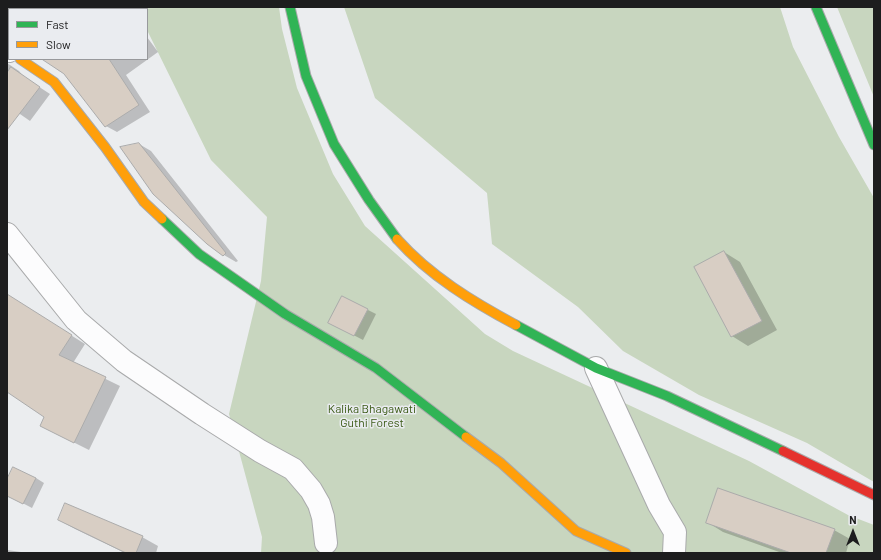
<!DOCTYPE html>
<html>
<head>
<meta charset="utf-8">
<style>
  body { margin:0 }
  #map { position:relative; width:881px; height:560px; overflow:hidden; background:#ebedef; font-family:Barlow,sans-serif }
  canvas { display:block }
  .frame { position:absolute; inset:0; border:8px solid #1d1d1e; pointer-events:none }
  .legend { position:absolute; left:8px; top:8px; width:140px; height:52px; box-sizing:border-box; background:#eaecf0; border:1px solid #98999c; margin:0; padding:5px 7px; list-style:none; font-size:12px; color:#1d1d1e }
  .legend li { display:flex; align-items:center; gap:8px; height:20px }
  .legend b { width:20px; border:1px solid #98999c }
  .north { position:absolute; left:833px; top:512px; width:40px; height:40px; -webkit-text-stroke:3px #eaecf0; paint-order:stroke; rotate:0deg; font-size:11px; font-weight:700; line-height:16px; text-align:center; color:#1d1d1e }
  .north::after { content:''; display:block; margin:auto; width:14px; height:18px; background:#1d1d1e; clip-path:polygon(50% 0,100% 100%,50% 72%,0 100%) }
</style>
</head>
<body>
<div id="map">
<canvas width="881" height="560"></canvas>
<div class="frame"></div>
<ul class="legend">
<li><b style="height:5px;background:#30b455"></b>Fast</li>
<li><b style="height:5px;background:#ff9f0a"></b>Slow</li>
</ul>
<div class="north">N</div>
</div>
<script>
const g = document.querySelector('canvas').getContext('2d');
g.lineJoin = 'round';
function fillPath(path, color) {
  g.fillStyle = color;
  g.fill(path, 'evenodd');
}
function trace(path, color, width, dash) {
  g.strokeStyle = color;
  g.lineWidth = width;
  g.lineCap = dash ? 'butt' : 'round';
  g.setLineDash(dash || []);
  g.stroke(path);
}
function write(font, color, halo, rows, align = 'center') {
  g.font = font + ' Barlow,sans-serif';
  g.lineWidth = 3;
  g.setLineDash([]);
  g.textBaseline = 'middle';
  g.strokeStyle = halo;
  g.fillStyle = color;
  for (const [text, x, y, turn = 0] of rows) {
    g.save();
    g.translate(x, y);
    g.rotate((+turn || 0) * Math.PI / 180);
    g.textAlign = isNaN(turn) ? turn : align;
    if (halo) g.strokeText(text, 0, 0);
    g.fillText(text, 0, 0);
    g.restore();
  }
}
const green = new Path2D(`
  M136 7H279L282 29 297 88 333 174 365 226 485 334 513 351 749 461 848 515 874 525V553H261L262 537 229 414 261 281 267 217 211 160 147 30V9H137Z
  M344 7H780L793 47 839 137 874 198V482L807 443 699 395 623 351 578 307 492 244 487 193 375 98Z
  M837 7H874V97Z`);
const shadow = new Path2D(`
  M7 7H55L57 9H9V48L7 50Z
  M147 37 158 52 126 75 150 112 117 132 106 126 62 71 44 59H147Z
  M7 63 19 71 24 77 50 94 30 121 7 105Z
  M139 144 151 151 238 261 236 262 224 255Z
  M724 252 740 262 777 330 748 346 732 336 695 268Z
  M7 305 26 307 85 344 73 363 120 386 89 450 41 426 46 416 7 391Z
  M368 310 376 314 363 340 338 327Z
  M36 478 44 483 32 508 7 495V482Z
  M59 520 142 537 158 546 156 553H125L75 529Z
  M707 522 834 530 850 539 846 553H782L723 532Z
  M7 550 21 552 24 553H7Z`);
const building = new Path2D(`
  M42 59H109L139 105 105 127 64 74Z
  M11 67 40 87 7 130V73Z
  M139 143 226 253 223 256 207 244 153 194 120 147Z
  M724 251 762 321 731 337 694 267Z
  M7 294 72 335 59 355 106 377 74 443 40 426 44 417 7 392Z
  M342 296 368 309 354 336 328 323Z
  M13 467 36 478 23 504 7 496V479Z
  M718 488 835 529 826 553H791L706 523Z
  M65 503 143 536 136 553H126L58 520Z`);
const street = new Path2D(`
  M7 50 9 51
  M7 234 76 320 124 361 202 414 260 451 293 469 311 490 319 504 323 517 326 543
  M596 368 659 505 675 532 674 553`);
const fast = new Path2D(`
  M290 7 306 76 334 144 369 200 397 239
  M816 7 874 145
  M162 219 199 254 285 314 376 368 466 437
  M516 325 596 368 667 396 783 451`);
const slow = new Path2D(`
  M20 59 54 82 105 147 144 202 162 219
  M397 239C430 276 473 302 516 325
  M466 437 501 463 576 531 626 553`);
const jam = new Path2D(`
  M783 451 874 495`);
const parkNames = [
  ["Kalika Bhagawati",372,409],
  ["Guthi Forest",372,423]
];
fillPath(green, '#c8d6bf');
fillPath(shadow, '#0003');
fillPath(building, '#d8cec4');
trace(building, '#ababab', 1);
trace(street, '#a9aaab', 24);
trace(fast, '#a9aaab', 11);
trace(slow, '#a9aaab', 11);
trace(jam, '#a9aaab', 11);
trace(street, '#fcfcfd', 22);
trace(fast, '#30b455', 9);
trace(slow, '#ff9f0a', 9);
trace(jam, '#e5322d', 9);
write('12px', '#3a5a15', '#eaecf0', parkNames);
</script>
</body>
</html>
